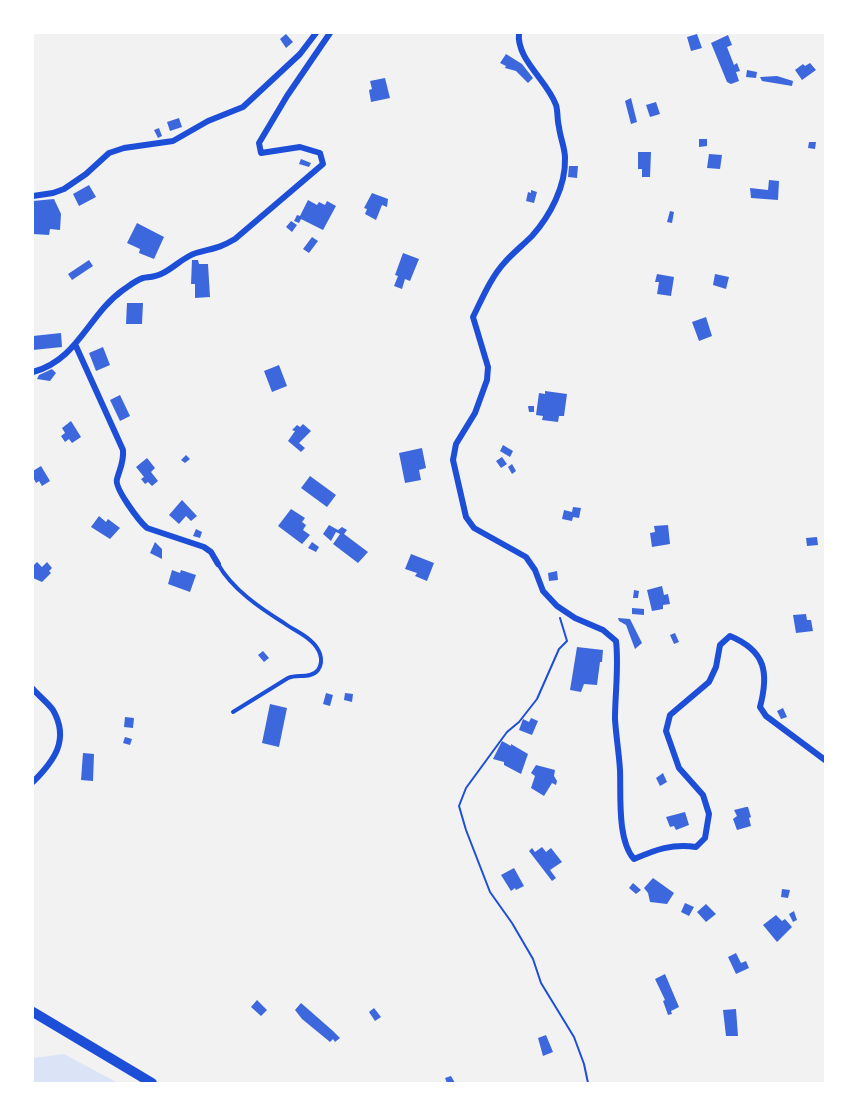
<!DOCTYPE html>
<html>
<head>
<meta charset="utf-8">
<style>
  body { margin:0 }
  #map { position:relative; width:858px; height:1116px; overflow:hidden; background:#f2f2f2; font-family:Georgia,serif }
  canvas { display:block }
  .frame { position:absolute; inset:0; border:34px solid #fff; pointer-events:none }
</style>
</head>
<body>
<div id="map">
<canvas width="858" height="1116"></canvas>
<div class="frame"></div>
</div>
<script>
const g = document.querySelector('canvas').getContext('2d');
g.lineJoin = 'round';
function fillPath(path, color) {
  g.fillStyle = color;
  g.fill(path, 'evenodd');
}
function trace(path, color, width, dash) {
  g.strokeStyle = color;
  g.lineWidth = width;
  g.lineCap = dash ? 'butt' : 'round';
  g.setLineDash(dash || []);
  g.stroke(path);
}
const green = new Path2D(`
  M64 1054 118 1083H33V1058Z`);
const building = new Path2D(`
  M286 34 293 42 286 48 280 39Z
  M697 34 702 48 691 51 687 37Z
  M728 35 732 45 727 47 734 65 737 63 740 71 736 72 739 81 731 84 727 82 711 43Z
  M506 54 522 64 533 78 528 83 516 71 505 68 506 66 500 63Z
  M810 63 816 70 802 80 795 70 803 64 805 66Z
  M747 70 757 72 756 78 746 77Z
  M777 76 793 81 792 86 762 81 760 77Z
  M385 78 390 98 371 102 369 90 372 89 370 81Z
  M631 98 637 122 631 124 625 101Z
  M656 102 660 114 650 117 646 105Z
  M179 118 182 127 170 131 167 122Z
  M159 128 162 136 158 138 154 130Z
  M699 139H707V146L699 147Z
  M809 142H816L815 149 808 148Z
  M638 152H651L650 177H642V169H638Z
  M709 154 722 155 720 169 707 168Z
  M301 159 311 163 309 167 299 164Z
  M569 166H578L577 178 568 177Z
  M769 180 779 181 778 200 751 198 750 188 768 190Z
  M89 185 96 197 79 206 73 194Z
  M531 190 537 192 534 203 526 201 528 192 531 193Z
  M372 193 388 199 387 207 382 205 376 220 365 214 367 209 364 208Z
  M54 199 61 214 60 230 50 229 49 235 33 234V201Z
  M308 200 317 205 319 202 325 205 327 201 336 206 323 230 301 219 299 223 294 221 297 215 300 216Z
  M670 211 674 212 672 223 667 222Z
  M291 221 297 225 292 232 286 227Z
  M137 223 164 237 154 259 139 253 140 249 127 243Z
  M312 237 318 241 309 253 303 249Z
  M403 253 419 259 410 281 405 279 402 289 394 286 398 276 395 275Z
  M89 260 93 266 72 280 68 274Z
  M192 260H198L199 264H208L210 297 195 298V284H191Z
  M657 274 674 277 671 296 657 294 659 282H655Z
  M715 274 729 277 726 289 713 285Z
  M127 303H143L142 324H126Z
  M706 317 712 336 699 341 692 322Z
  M61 333 62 347 33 350V336Z
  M103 347 110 365 96 371 89 353Z
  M279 365 287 386 272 392 264 371Z
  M52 369 56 373 50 381 37 379 39 375Z
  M545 391 567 394 564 416H559L558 422 542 420 543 416 536 415 539 393 545 394Z
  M120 395 130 416 120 421 110 400Z
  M528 406H534V412H529Z
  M71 421 81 437 72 443 69 439 65 442 61 436 65 433 62 428Z
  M303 424 311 431 299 443 305 448 301 452 288 441 295 431 292 430 297 425 300 427Z
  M503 445 513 451 510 457 500 451Z
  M422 448 426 468 419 470 421 480 405 483 399 453Z
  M186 455 190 459 185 463 181 460Z
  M502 457 507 464 501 468 496 461Z
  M147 458 155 468 151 472 158 481 152 486 148 482 145 484 141 479 144 477 136 467Z
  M512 464 516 471 512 474 508 467Z
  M41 466 50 481 42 486 39 481 36 483 33 477V471Z
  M310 476 336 495 327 507 301 488Z
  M182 500 197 516 191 521 186 516 179 524 169 515Z
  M573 507 581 508 579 518 573 517 572 521 562 519 564 510 572 512Z
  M291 509 305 518 302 522 306 525 303 530 310 535 302 544 278 526Z
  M99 516 106 522 108 519 120 528 110 539 91 527Z
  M329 525 338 530 342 527 347 530 344 534 368 552 358 563 333 544 340 534 336 532 331 541 323 534Z
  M668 525 670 544 652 547 650 533 655 532 654 526Z
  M196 529 202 532 200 538 193 536Z
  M817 537 818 545 807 546 806 538Z
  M155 542 162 549V559L150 553Z
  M312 542 319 547 316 552 308 548Z
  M411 554 434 563 427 581 415 576 417 573 405 569Z
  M37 562 42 567 47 562 52 568 49 571 51 573 42 582 33 578V566Z
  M172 570 180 573 181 570 196 575 190 592 168 584Z
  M557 571 558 580 549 581 548 573Z
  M662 586 664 595 668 594 670 604 663 605V609L652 611 647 590Z
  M634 590 639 591 638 598H633Z
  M632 608 644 609V615L632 614Z
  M806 614 807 620H811L813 631 796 633 793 615Z
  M618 618 630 619 642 643 635 649 626 625 619 621Z
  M675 633 679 642 674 644 670 635Z
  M577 647 603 650 602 662H600L597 685 584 684 581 692 570 690Z
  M263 651 269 658 264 662 258 655Z
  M326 693 333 695 330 706 323 704Z
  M345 693 353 694 352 702 344 700Z
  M270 704 287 708 279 747 262 743Z
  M783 708 787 717 781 719 777 711Z
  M125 717 134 718 133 728 124 727Z
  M531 718 538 721 532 735 519 730 523 719 529 722Z
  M125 737 132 739 130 745 123 743Z
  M502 741 511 746V744L528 754 521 774 504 765V762L493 759Z
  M83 753 94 754 93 781 81 780Z
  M536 765 555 770 554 776 557 781 556 785 552 783 544 796 531 788 535 776 531 773Z
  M663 773 667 782 660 786 656 778Z
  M746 807H748L751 817 749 818 751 826 737 830 733 819 737 816 734 810Z
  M685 812 689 825 676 830 674 826 670 827 666 817Z
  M542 847 546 852 551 848 562 862 550 870 556 878 552 881 529 851 532 848 535 852Z
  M514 868 524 886 516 890 515 888 511 891 501 875Z
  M653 878 674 893 667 904 650 902 648 893 644 888Z
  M633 883 641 890 636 894 629 888Z
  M782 889 790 890 788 898 781 897Z
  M685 903 694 907 689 916 681 912Z
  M706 904 716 914 706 922 697 912Z
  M794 911 797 920 793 922 789 914Z
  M776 915 782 921 785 919 792 927 777 942 763 925Z
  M736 953 741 963 746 961 749 968 736 974 728 957Z
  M665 974 679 1007 671 1011 672 1014 668 1015 663 1001 665 1000 655 979Z
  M257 1000 267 1010 261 1016 251 1007Z
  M301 1003 333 1031 340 1038 335 1042 333 1039 330 1042 302 1019 295 1010Z
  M374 1008 381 1017 375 1021 369 1012Z
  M736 1009 738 1036H726L723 1010Z
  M546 1035 553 1052 543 1056 538 1038Z
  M451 1076 455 1083H447L445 1078Z`);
const path = new Path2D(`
  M560 618 567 641 559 649 537 699 519 722 507 732 466 788 459 806 466 830 490 892 512 923 533 959 541 983 574 1037 584 1064 588 1083`);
const service = new Path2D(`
  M218 564C232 589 260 608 284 623 292 629 304 634 311 641 319 648 325 660 318 670 311 679 297 674 288 678L233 712`);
const minor = new Path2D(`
  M519 33C516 59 547 80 556 105 558 111 557 120 559 127 560 137 565 148 565 158 566 186 550 216 532 236 523 245 513 253 505 262 491 277 482 299 473 317L488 367 487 380 475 413 456 444 453 460 466 517 474 528 526 557 535 570 543 591 557 606 575 618 603 630 616 641C619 667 615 693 615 719 616 736 619 753 620 770 621 795 617 840 634 859 655 850 673 843 696 847L705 838 709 814 703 795 679 768 666 731 670 715 709 682 716 667 720 645 730 636C766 651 769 673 760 707L766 716 825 760
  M33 196 53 193 64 189 86 174 109 153 124 148 173 141 208 121 243 107 300 54 316 33
  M75 344 123 450C124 462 120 468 117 479 114 488 139 521 147 528L204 547 211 552 218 564
  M33 372C78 360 88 315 123 290 129 286 136 280 143 278 148 277 155 277 161 274 173 269 183 257 196 253 213 248 218 249 235 239L323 164 320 153 300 147 261 153 259 143 287 96 330 33
  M33 689C39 696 48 703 53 710 70 740 54 761 33 782`);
const secondary = new Path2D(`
  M33 1012 152 1083`);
fillPath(green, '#dbe4f7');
fillPath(building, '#3d67dc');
trace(path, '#1d4ed8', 2);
trace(service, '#1d4ed8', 4);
trace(minor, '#1d4ed8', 6);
trace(secondary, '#1d4ed8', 10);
</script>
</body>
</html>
